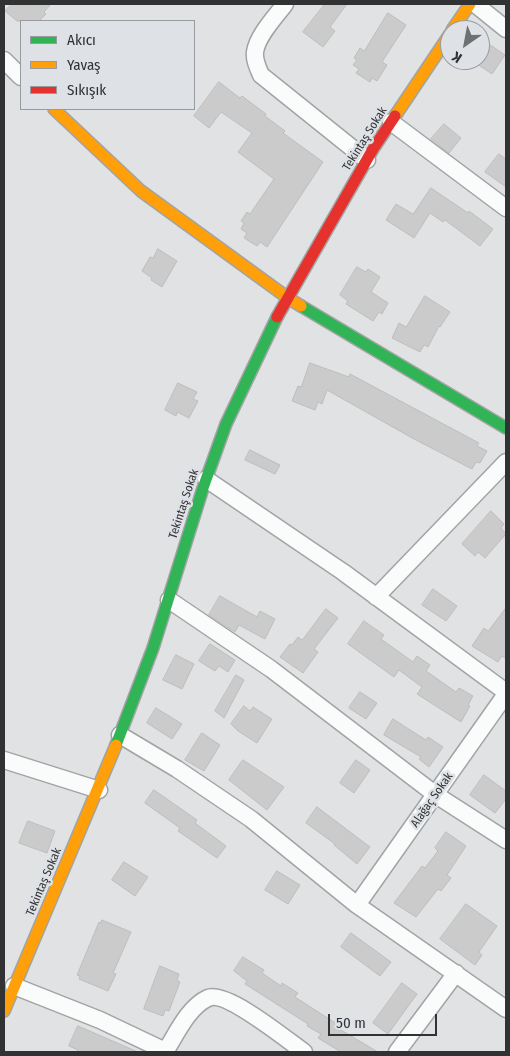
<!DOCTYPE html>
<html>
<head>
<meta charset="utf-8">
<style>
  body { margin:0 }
  #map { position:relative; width:510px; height:1056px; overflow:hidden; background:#e0e2e4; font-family:"Fira Sans Condensed",sans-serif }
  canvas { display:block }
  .frame { position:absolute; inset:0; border:5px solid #303233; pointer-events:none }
  .legend { position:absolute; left:20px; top:20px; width:175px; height:90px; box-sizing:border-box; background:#dee1e6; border:1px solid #989b9e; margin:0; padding:6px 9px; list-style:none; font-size:15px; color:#303233 }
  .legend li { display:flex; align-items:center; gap:10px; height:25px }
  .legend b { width:25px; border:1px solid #989b9e }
  .north { position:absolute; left:440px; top:20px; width:50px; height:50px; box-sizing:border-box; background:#dee1e6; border:1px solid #989b9e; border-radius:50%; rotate:213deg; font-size:14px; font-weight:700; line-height:20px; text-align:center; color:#303233 }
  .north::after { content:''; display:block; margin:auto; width:18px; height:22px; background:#6e7071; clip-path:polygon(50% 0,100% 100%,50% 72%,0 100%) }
  .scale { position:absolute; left:328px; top:1014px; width:109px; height:22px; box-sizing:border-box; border:2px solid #303233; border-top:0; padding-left:6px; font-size:15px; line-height:18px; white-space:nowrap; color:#303233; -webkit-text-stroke:4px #dee1e6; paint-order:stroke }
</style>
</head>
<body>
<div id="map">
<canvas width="510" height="1056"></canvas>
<div class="frame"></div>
<ul class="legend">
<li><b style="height:6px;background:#30b455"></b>Akıcı</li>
<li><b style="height:6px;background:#ff9f0a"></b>Yavaş</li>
<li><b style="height:6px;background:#e5322d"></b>Sıkışık</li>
</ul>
<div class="north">K</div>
<div class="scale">50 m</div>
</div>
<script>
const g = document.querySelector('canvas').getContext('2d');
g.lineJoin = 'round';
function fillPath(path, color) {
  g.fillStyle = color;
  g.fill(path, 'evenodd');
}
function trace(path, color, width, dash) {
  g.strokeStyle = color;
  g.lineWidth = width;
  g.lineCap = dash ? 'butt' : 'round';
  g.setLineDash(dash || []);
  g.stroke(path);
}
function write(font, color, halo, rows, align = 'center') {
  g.font = font + ' "Fira Sans Condensed",sans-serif';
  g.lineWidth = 5;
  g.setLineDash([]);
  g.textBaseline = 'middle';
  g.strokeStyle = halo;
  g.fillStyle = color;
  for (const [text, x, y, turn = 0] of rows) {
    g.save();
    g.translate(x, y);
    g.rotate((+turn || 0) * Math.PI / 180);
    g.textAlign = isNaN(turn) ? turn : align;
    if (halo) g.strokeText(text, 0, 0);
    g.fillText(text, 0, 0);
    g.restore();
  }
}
const building = new Path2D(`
  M12 4H51L44 12 46 14 39 21H17L5 11Z
  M325 4H347L330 27 335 31 323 47 303 32Z
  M388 13 406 25 382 62 387 65 377 81 372 78 370 82 356 73 359 69 353 65 357 60 354 58 360 48 364 51Z
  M480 38 505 55 492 74 480 66Z
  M219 82 240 98 242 96 266 114 265 116 285 131 283 133 323 162 267 247 260 242 257 246 244 238 247 233 241 229 244 223 241 221 247 212 250 214 274 179 238 152 252 133 221 112 209 128 194 116Z
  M444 124 461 138 449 153 431 139Z
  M499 154 506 159V187L485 172Z
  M431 188 468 213 469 211 493 229 480 246 445 220 443 222 430 213 414 238 386 220 396 204 413 214Z
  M158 249 177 261 162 287 151 280 152 278 142 271 150 257 153 258Z
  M357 267 366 272 368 269 380 277 371 292 388 303 382 314 379 312 373 321 346 304 348 301 340 295Z
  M425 296 450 312 440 327 439 326 428 347 424 345 420 352 392 338 399 323 406 327Z
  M310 363 349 377 350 374 479 443 477 446 487 451 480 463 476 462 472 469 414 439 327 390 322 404 318 402 315 410 292 401 298 386 301 387Z
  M178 383 197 392 193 399 198 401 189 418 177 412 176 416 165 410Z
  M250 450 280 465 275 474 245 460Z
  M491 511 504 524 501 528 506 534 485 558 478 552 475 556 462 544Z
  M433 589 457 606 446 621 422 605Z
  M220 596 257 617 260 611 275 619 265 639 239 625 235 632 209 615Z
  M506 608V659L502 656 498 662 472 646 484 628 488 631Z
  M326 609 338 618 314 649 318 652 303 673 280 657 290 644 292 645 298 637 302 640Z
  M364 621 384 635 381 639 413 662 417 656 430 665 426 671 456 692 459 688 473 696 468 705 470 706 461 722 417 694 422 687 399 670 394 677 348 644Z
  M210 644 235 660 228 672 219 666 215 671 199 661Z
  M176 655 194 664 182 689 163 680Z
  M236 675 244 680 224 718 215 711Z
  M360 692 377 703 366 719 349 708Z
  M244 706 250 711 253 707 272 719 257 743 238 731 231 724Z
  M156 708 182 724 172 739 147 723Z
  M393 719 426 740 428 737 443 747 429 767 419 759 421 757 384 735Z
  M202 733 220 745 204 771 185 760Z
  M243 760 284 787 267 810 229 780Z
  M356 760 370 770 354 793 340 783Z
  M484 775 506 791V799L495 813 470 795Z
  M154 790 197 820 195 823 226 846 217 858 178 831 180 828 145 803Z
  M317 807 370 847 357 864 334 845 335 844 306 823Z
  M28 821 55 831 47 853 19 843Z
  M446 832 466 846 447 875 451 878 441 891 438 889 416 917 394 903 422 866 425 868 438 851 435 848Z
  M124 862 148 877 135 896 112 880Z
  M277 871 300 885 288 904 265 890Z
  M466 904 497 926 479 952 482 955 475 965 440 939Z
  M102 920 131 932 113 973 116 974 108 991 79 979 80 976 77 975 99 922 101 923Z
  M351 933 391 962 380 976 341 947Z
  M243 957 264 970 262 973 281 986 282 983 298 993 295 997 337 1024 336 1027 378 1052H341L318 1038 321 1034 307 1026 308 1024 245 984 247 981 234 971Z
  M160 966 179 974 177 980 180 982 169 1011 165 1010 163 1016 144 1009Z
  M402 983 417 994 388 1034 373 1023Z
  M78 1026 138 1052H77L78 1050 69 1046Z`);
const street = new Path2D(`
  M285 4C276 16 257 36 255 52 254 60 258 68 261 75L367 160
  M475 4 506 29
  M4 60 21 77
  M391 122 506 208
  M206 479 343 572 506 692
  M376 597 506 462
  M169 600 271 669 436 795 506 840
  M120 735 177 769 251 819 357 905 506 1009
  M4 760 99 790
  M357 905 506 694
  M14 986 100 1020 159 1048 163 1052
  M165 1052C176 1035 188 1007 208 998 226 990 287 1040 304 1052
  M397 1052 456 973`);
const fast = new Path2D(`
  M301 306 506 428
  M116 745 153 648 203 488 226 424 277 317`);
const slow = new Path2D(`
  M452 30 470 4
  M54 109 141 191 288 298 301 306
  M395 116 450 34
  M4 1011 116 745`);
const jam = new Path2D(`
  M277 317 373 149 395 116`);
const streetNames = [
  ["Tekintaş Sokak",365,139,-58],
  ["Tekintaş Sokak",184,504,-72],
  ["Alağaç Sokak",432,800,-55],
  ["Tekintaş Sokak",44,882,-67]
];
fillPath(building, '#cbcbcc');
trace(building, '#bcbdbd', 1);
trace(street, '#a1a3a5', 19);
trace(fast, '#a1a3a5', 14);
trace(slow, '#a1a3a5', 14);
trace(jam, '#a1a3a5', 14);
trace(street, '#fafbfb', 16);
trace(fast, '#30b455', 11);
trace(slow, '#ff9f0a', 11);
trace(jam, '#e5322d', 11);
write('12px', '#303233', '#dee1e6', streetNames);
</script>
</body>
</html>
